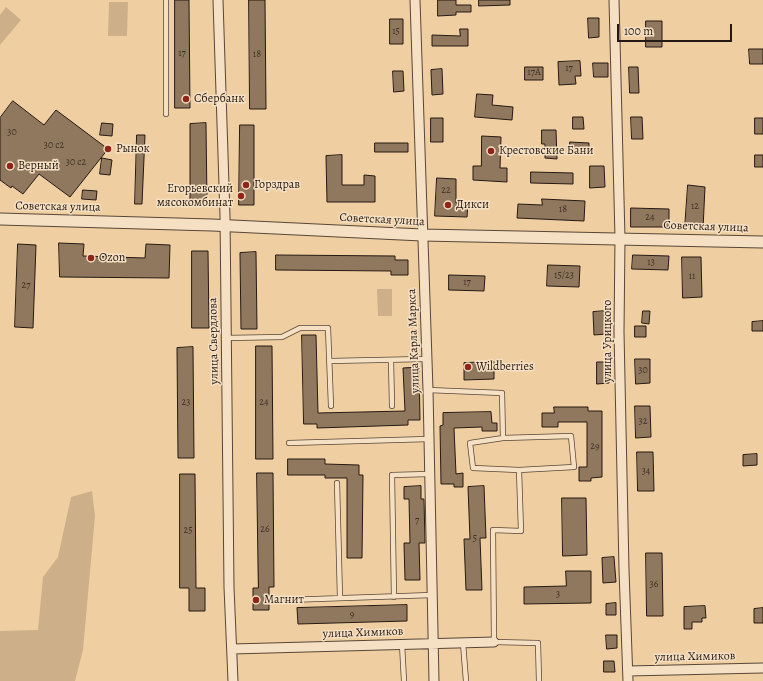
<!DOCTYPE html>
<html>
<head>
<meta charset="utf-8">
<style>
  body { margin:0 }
  #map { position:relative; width:763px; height:681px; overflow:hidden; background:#efcfa2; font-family:Alegreya,serif }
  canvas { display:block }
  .scale { position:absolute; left:617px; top:24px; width:115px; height:18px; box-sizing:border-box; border:2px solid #261913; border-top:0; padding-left:5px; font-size:12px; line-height:14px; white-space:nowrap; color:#261913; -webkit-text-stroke:3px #f5e0c3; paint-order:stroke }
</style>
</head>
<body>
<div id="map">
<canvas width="763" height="681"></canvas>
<div class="scale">100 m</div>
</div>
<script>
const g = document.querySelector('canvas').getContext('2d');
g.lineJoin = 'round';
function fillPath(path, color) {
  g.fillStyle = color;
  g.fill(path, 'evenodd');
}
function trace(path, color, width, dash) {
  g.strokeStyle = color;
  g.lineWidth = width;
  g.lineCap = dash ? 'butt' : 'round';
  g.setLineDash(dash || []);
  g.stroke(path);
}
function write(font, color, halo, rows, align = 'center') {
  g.font = font + ' Alegreya,serif';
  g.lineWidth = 3;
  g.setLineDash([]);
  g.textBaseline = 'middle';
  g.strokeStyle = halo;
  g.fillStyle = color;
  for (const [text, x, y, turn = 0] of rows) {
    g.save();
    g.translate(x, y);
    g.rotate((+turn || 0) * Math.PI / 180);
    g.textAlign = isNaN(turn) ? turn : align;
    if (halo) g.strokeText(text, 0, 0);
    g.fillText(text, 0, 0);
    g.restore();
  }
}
const green = new Path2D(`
  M109 2H128L127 36H108Z
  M6 7 21 20 0 45V15Z
  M377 289H392V316H378Z
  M92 491 95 516 83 650 75 681H0V631L38 630 43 577 58 557 71 497Z`);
const building = new Path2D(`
  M175 0H189L190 108H175Z
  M249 0H265L266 109H250Z
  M438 0H456V5H471V12H456V15L438 16Z
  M479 0H510V5L479 6Z
  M588 18H599V37L589 38Z
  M390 19H403V44H390Z
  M646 21H662V47H646Z
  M460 29H468V46H432V35L460 36Z
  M749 49H763V64H750Z
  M580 61 581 76H575L576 84 559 85 558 62Z
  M593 63H608V77H594Z
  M525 67H543V80H525Z
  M629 67H638L639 93H630Z
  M442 69 443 94 432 95 431 70Z
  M393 71H403L404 91 394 92Z
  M477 94 493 95 492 105 513 107 512 120 475 117Z
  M13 101 44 125 56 110 108 149 70 197 39 174 23 194 12 186 11 188 0 180V118Z
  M573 117H583L584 129H573Z
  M631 117H642L643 139H632Z
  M431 118H443V142H431Z
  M755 118H763V134H755Z
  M102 123 113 124 112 136 100 135Z
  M206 123 207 203H190V124Z
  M240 125H254V205H239Z
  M542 130H556L557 159 545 158V144H542Z
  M137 135H145L142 204H135Z
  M482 136 501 137 500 168H507V182L473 180V166H481Z
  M570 142 589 143V150L570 152Z
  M375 143H408V152H375Z
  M342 155V185H364V175L375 176V202H327L326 156Z
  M755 155H763V167H755Z
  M102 158 112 160 110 175 100 174Z
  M590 166H604L605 187 590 188Z
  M531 172 573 173V184L531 183Z
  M437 178 456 179V203H468L467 217 435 216Z
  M688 185 705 187 703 229 685 228Z
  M83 190 97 191 96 200 82 199Z
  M542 199 585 201 584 221 517 218 518 204 542 205Z
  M631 208 669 209V227H631Z
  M59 243 84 244 83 256 145 258 146 244 170 245 169 278 60 277Z
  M18 244 36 245 33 328 15 327Z
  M192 251H208L209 328H192Z
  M256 252 257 329H241L240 253Z
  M276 255 395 256V260H408V275H391V271L276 270Z
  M633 255 669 256 668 270 632 269Z
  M682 257H701L702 297 683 298Z
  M548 265 580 266 579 287 547 286Z
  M449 275 485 276 484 291 449 290Z
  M606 311 607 334 594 335 593 312Z
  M643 311H650L649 324 642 323Z
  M763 321V331H752V322Z
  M635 326H646V337H635Z
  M302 335H316L318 413 405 411 403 368 419 367 420 420H408V425L317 428V424H304Z
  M256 346H272L273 459H256Z
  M193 347 194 458H178L177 348Z
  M635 359H650V383L636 384Z
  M494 362V379L464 380V363Z
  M597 362H608L609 383 597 384Z
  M635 406H650L651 437 636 438Z
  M554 407H588V411H602V477L591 478V481H579V467H587V422H558V427H542V413H554Z
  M491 412 492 423H497V431H482V427L454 428 456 474 463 473V487H454V484H441L440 426 443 425V413Z
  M637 452H653L654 491H638Z
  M757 454V465L743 466V455Z
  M288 459H325V464L359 465V475H363L362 558H347V478H325V475H288Z
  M257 473H273L274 587H269V610H253V588H258Z
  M180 474H195L196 588H205V611H189V588H180Z
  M421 486V499H424L425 543H419L420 580H405L404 543H410L409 499H404V487Z
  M484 486 486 538H480L482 590H466L464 539H470L468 487Z
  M562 498H586L587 555 563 556Z
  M646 553H662L663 616H647Z
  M614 557 616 582 603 583 602 558Z
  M566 571H591V603L524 604V587L566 586Z
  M616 603V615H606V604Z
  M407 605V621L298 624 297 608Z
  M705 606 706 618H702V622H692V629H684V607Z
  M763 608V623H754V609Z
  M606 635H617V648L607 649Z
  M604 661H614L615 672H604Z`);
const service = new Path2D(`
  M166 0V114
  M226 338 282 337 300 328H328L331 406
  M391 360 392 406
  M330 361 426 359
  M428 390 502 393 503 438 571 436 574 467 519 470 473 468 470 443 503 438
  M289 443 429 439
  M519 470 521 531 493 530 494 642 538 643 539 681
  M337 483 340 598
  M394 597 392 475 429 474
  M287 600 432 595
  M463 643 466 681
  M402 644 404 681`);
const minor = new Path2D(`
  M218 0 225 216 229 587 233 681
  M415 0 428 390 434 681
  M614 0 620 238 619 332 624 570 628 681
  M232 649 494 642
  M628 671 763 668`);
const tertiary = new Path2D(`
  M0 219 212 225 422 235 763 242`);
const markers = [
  [186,99,4,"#8f2418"],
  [108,149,4,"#8f2418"],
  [491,151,4,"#8f2418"],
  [10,166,4,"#8f2418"],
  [246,185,4,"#8f2418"],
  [241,196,4,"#8f2418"],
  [448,205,4,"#8f2418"],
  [91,258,4,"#8f2418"],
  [468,367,4,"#8f2418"],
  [256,600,4,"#8f2418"]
];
const numberNames = [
  ["15",396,32],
  ["17",182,54],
  ["18",257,55],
  ["17",569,69],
  ["17А",534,73],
  ["30",12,133],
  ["30 c2",54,146],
  ["30 c2",76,163],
  ["22",446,191],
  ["12",695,207],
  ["18",563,210],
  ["24",650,218],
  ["13",651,263],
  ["15/23",564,276],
  ["11",692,277],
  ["17",467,283],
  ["27",26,286],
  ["30",643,371],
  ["23",186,403],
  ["24",264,403],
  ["32",643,422],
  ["29",595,447],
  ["34",646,472],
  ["7",417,521],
  ["26",265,530],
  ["25",188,531],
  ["5",475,539],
  ["36",654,585],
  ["3",558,595],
  ["9",352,615]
];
const poiNames = [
  ["Сбербанк",194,99],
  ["Рынок",116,149],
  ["Крестовские Бани",499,151],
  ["Верный",18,166],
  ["Горздрав",254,185],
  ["Егорьевский",233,189,"right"],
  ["мясокомбинат",233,203,"right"],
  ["Дикси",456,205],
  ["Ozon",99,258],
  ["Wildberries",476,367],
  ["Магнит",264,600]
];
const streetNames = [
  ["Советская улица",58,207,1],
  ["Советская улица",382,220,3],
  ["Советская улица",706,227,2],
  ["улица Свердлова",214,341,-91],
  ["улица Карла Маркса",414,341,-92],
  ["улица Урицкого",608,341,-90],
  ["улица Химиков",363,633,-2],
  ["улица Химиков",695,657,-1]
];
fillPath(green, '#cdb08a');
fillPath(building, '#8f785d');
trace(building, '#261913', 1);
trace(service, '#584637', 6);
trace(minor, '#584637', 11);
trace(tertiary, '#584637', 13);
trace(service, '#f5e0c3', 4.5);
trace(minor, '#f5e0c3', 9);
trace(tertiary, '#f5e0c3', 11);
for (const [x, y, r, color] of markers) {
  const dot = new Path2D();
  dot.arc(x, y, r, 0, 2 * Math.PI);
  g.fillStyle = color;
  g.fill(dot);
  trace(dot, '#f5e0c3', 1.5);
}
write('10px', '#403126', null, numberNames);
write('12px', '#261913', '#f5e0c3', poiNames, 'left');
write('12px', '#261913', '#f5e0c3', streetNames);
</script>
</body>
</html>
